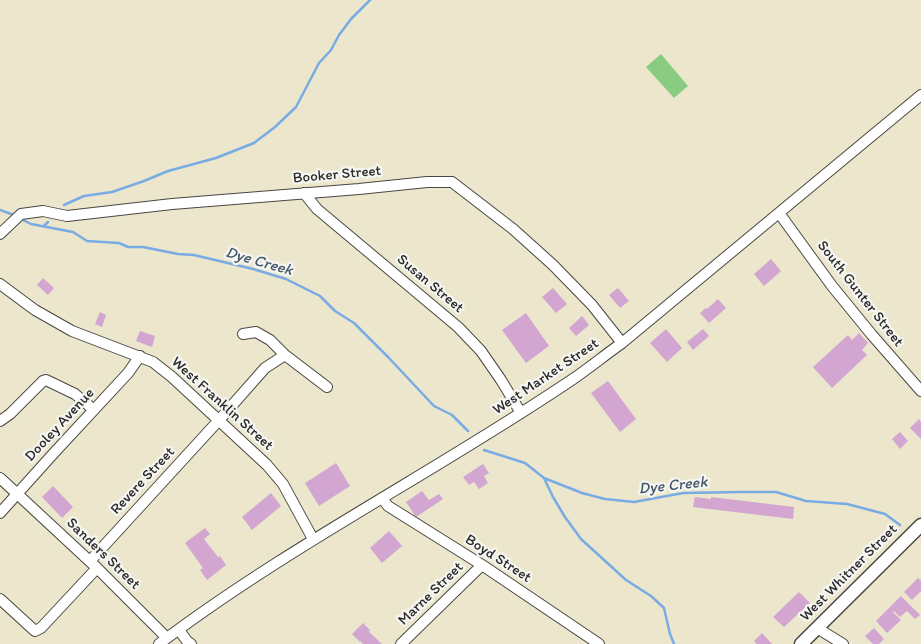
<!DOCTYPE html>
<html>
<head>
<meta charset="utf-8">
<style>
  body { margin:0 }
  canvas { display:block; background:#ebe6cc }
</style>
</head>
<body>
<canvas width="921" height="644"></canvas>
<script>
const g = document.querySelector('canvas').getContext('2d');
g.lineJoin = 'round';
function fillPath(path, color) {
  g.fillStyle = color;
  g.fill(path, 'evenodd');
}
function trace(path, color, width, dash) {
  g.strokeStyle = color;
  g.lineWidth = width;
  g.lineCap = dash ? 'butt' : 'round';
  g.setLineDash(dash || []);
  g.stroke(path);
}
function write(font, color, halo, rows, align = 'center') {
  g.font = font + ' Itim,sans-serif';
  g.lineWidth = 4.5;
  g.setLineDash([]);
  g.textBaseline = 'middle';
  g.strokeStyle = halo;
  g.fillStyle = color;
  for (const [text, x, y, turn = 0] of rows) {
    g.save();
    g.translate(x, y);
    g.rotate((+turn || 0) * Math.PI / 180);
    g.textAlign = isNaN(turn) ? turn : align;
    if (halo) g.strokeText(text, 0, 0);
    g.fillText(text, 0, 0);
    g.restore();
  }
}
const green = new Path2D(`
  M661 54 688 86 674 98 646 67Z`);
const stream = new Path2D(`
  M64 205 84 196 112 192 144 181 168 171 216 158 254 143 275 127 296 107 319 63 331 50 339 35 351 19 370 0
  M0 210 14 215
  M23 220 31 224 73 232 87 241 119 243 128 247H143L178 254 194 255 253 269 286 279 320 296 335 311 354 323 388 357 434 406 452 415 468 431
  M44 226 48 222
  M484 450 525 463 544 478 582 493 605 499 634 502 683 493 741 492H776L806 501 847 504 885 514 900 525
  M544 478 553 497 565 517 581 539 626 580 651 596 664 608 670 634 674 644`);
const building = new Path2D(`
  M771 259 781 271 764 286 754 274Z
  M43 278 54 288 48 295 37 285Z
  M553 288 567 304 556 313 542 297Z
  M618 288 629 301 620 308 609 295Z
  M718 299 726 308 709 323 700 313 706 308 707 309Z
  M100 312 106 315 102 327 95 324Z
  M526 313 549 346 526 363 502 330Z
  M582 316 589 325 576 336 569 328Z
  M666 329 682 348 667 362 650 343Z
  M703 329 709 336 693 350 687 342Z
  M140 331 155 336 152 347 136 341Z
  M859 333 868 343 862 350 867 355 832 388 813 367 848 335 852 340Z
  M608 381 636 419 620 432 591 393Z
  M919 419 921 422V439L910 428Z
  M900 432 908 441 900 449 892 439Z
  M336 463 350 486 319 506 305 483Z
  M483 464 489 473 484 476 488 483 479 489 474 482 469 485 463 477Z
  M53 486 73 507 62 518 42 497Z
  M422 491 429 500 439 494 443 499 416 517 406 502Z
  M271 493 281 506 252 530 242 517Z
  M695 497 711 499V497L794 507 793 519 693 507Z
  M205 528 210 534 204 539 218 557 220 556 226 565 207 580 200 570 203 568 185 543Z
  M389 531 402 546 382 563 370 548Z
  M918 578 921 581V591L912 600 904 592Z
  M799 592 810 603 784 627 773 617Z
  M901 596 920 615 915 619 907 611 900 617 894 611 893 612 901 620 887 633 876 621Z
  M363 623 370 630 369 632 382 644H363L360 641V642L352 634Z
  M874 628 884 639 879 644H873L865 636Z
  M762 633 772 644H757L754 641Z`);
const minor = new Path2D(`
  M304 193 317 209 458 327 481 351 501 380 521 413
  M779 213 832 286 872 335 921 391
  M0 234 21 214 43 211 67 216 172 204 359 189 427 182H452L513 229 553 265 592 305 622 343
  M0 284 35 310 72 331 153 362 172 377 267 465 283 484 313 539
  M243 334 256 332 270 340 285 355 327 387
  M0 421 10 414 43 381 46 380 75 394 94 410
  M0 478 97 568 167 638
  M382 498 388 506 482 565 599 644
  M0 513 53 454 128 373 140 356
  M90 561 220 419 265 368 285 355
  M0 599 35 631 41 628 97 568
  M817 628 843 644
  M179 630 187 641 191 644
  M159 644C290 545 437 471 573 379 589 368 605 355 622 343L921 95
  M401 644 482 565`);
const major = new Path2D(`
  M801 644 921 525`);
const streetNames = [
  ["Booker Street",337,175,-5],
  ["Susan Street",430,284,40],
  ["South Gunter Street",860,294,52],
  ["West Market Street",546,377,-34],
  ["West Franklin Street",222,404,42],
  ["Dooley Avenue",60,425,-47],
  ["Revere Street",143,481,-47],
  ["Sanders Street",103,554,44],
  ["Boyd Street",498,559,33],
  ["West Whitner Street",849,573,-45],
  ["Marne Street",431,594,-44]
];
const waterNames = [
  ["Dye Creek",259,262,16],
  ["Dye Creek",673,486,-6]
];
fillPath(green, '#8acb82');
trace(stream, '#79abe5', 2.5);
fillPath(building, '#d2a6d0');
trace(minor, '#484743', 12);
trace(major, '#484743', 15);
trace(minor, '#fff', 10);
trace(major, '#fff', 12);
write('15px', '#2b2b2b', '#f6f6f2', streetNames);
write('italic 16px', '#46586c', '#f6f6f2', waterNames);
</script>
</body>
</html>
